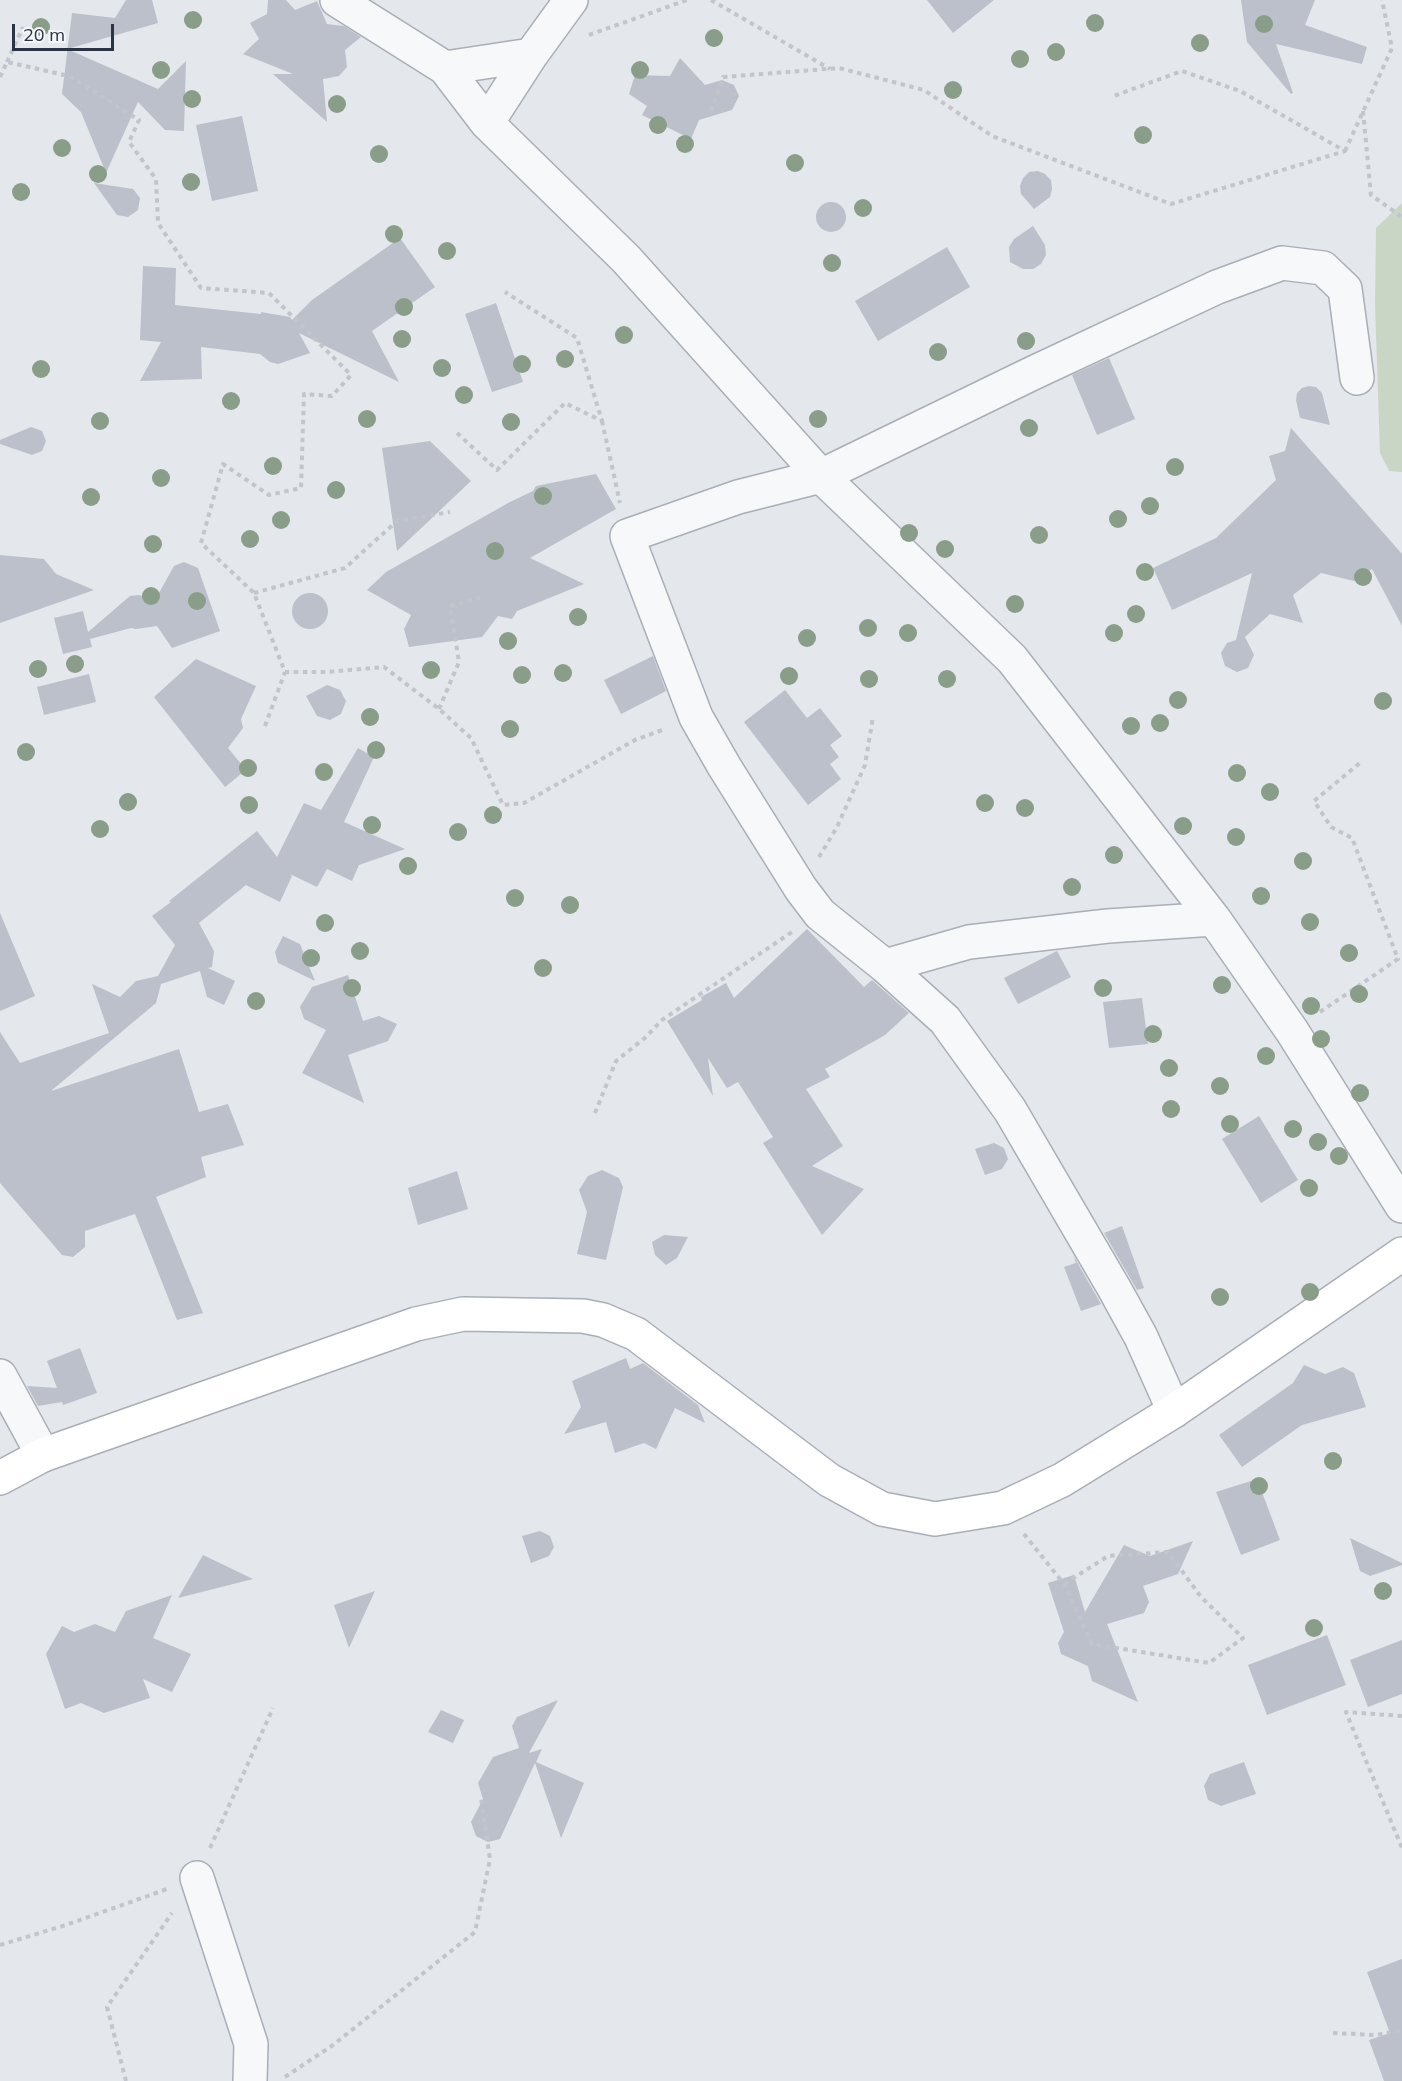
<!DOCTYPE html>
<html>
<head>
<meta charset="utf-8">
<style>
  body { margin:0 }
  #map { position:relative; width:1402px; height:2081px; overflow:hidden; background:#e4e7ec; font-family:Mulish,sans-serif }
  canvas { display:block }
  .scale { position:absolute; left:12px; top:24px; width:102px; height:27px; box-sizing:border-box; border:3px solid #2b3445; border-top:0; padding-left:8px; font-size:18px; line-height:21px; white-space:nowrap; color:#2b3445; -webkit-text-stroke:4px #f4f6f9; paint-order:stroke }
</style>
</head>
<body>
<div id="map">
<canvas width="1402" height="2081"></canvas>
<div class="scale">20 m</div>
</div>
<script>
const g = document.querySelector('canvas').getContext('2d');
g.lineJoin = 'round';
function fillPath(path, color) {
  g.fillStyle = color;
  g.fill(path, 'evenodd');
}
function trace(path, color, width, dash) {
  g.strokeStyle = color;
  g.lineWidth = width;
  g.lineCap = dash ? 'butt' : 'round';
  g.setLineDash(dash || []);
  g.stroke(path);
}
const green = new Path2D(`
  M1402 203V472L1389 471 1380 453 1375 304 1376 228Z`);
const building = new Path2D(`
  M126 0H152L158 23 67 49 158 89 186 61 184 131 165 130 138 102 106 173 81 112 62 94 72 13 115 18Z
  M268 0H286L295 10 317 1 327 24 344 26 361 37 345 50 347 67 339 76 323 79 327 122 273 74H293L243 54 259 39 250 23 267 14Z
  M927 0H994L953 33Z
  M1241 0H1315L1305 25 1367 47 1362 64 1276 44 1293 93 1291 94 1247 42Z
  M680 58 705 85 722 80 734 85 739 96 732 110 699 120 691 139 642 115 647 106 629 94 635 75 670 76Z
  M242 116 258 191 212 201 196 125Z
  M1038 171 1045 174 1051 180 1052 189 1050 197 1034 209 1021 194 1020 186 1023 178 1029 172Z
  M94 183 133 189 140 198 138 210 128 217 117 215Z
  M816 217a15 15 0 1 1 30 0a15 15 0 1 1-30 0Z
  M1033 226 1045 245 1046 255 1041 264 1033 269H1023L1010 262 1009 247 1014 239Z
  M400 238 435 287 372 331 399 382 299 333 310 353 278 364 270 362 260 354 201 347 202 379 140 381 161 342 140 340 143 266 176 268 175 305 261 314V312L290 317 292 320 312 300Z
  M947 247 970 287 878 341 855 301Z
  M496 303 523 382 492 392 465 314Z
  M1109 358 1135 419 1097 435 1072 375Z
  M1309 386 1316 387 1322 393 1330 425 1300 418 1296 400 1297 393 1302 388Z
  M31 427 42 431 46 441 42 451 32 455 0 444V440Z
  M1291 428 1402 554V626L1372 569 1354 581 1321 573 1293 595 1303 623 1270 614 1245 637 1254 655 1248 668 1237 672 1225 666 1221 653 1227 643 1236 640 1252 573 1172 610 1153 568 1216 538 1276 480 1269 456 1285 451Z
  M430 441 471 481 397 551 382 448Z
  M596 474 616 509 530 558 584 584 517 611 512 619 498 616 482 637 409 647 404 629 411 615 367 590 386 572 510 502 533 491 536 486Z
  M0 555 44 559 56 574 94 590 0 623Z
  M184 562 198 568 220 631 172 648 157 626 136 629 131 628 90 639 92 647 63 654 54 618 83 611 88 632 130 596 139 595 155 600 174 566Z
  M292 611a18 18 0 1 1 36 0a18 18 0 1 1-36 0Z
  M653 656 666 691 621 714 604 680Z
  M196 659 256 686 241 719 243 728 228 748 246 770 225 787 154 697Z
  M89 674 96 702 44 715 37 687Z
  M327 685 340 690 346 701 341 714 330 720 317 716 306 696Z
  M785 690 807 718 820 708 842 736 830 745 839 757 830 764 841 779 808 805 744 722Z
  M358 748 374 757 344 822 405 849 359 865 352 881 327 869 317 887 290 874 292 876 280 902 246 885 199 923 214 951 212 967 208 968 235 981 224 1005 207 997 200 971 161 984 156 1003 51 1091 179 1049 199 1112 228 1104 244 1145 201 1157 206 1177 156 1197 203 1313 177 1320 135 1214 85 1231V1247L73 1257 62 1255 0 1183V1032L20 1063 109 1033 92 984 120 997 136 981 158 976 175 945 152 916 171 902 169 901 257 831 277 857 304 803 321 810Z
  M0 913 35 996 0 1011Z
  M807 929 864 987 872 980 909 1013 885 1035 825 1069 830 1077 806 1089 843 1146 812 1166 864 1189 822 1235 763 1143 773 1137 738 1082 727 1088 708 1058 713 1096 667 1021 702 1000 701 997 726 983 734 998Z
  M283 936 300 944 315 981 278 963 275 952Z
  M1057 951 1071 977 1018 1004 1004 978Z
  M348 975 363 1021 379 1016 397 1024 388 1041 348 1055 364 1103 302 1073 326 1030 304 1019 300 1007 312 987Z
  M1142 998 1148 1044 1109 1048 1103 1002Z
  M1259 1116 1298 1180 1261 1203 1222 1139Z
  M994 1143 1004 1148 1008 1159 1002 1169 985 1175 975 1149Z
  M602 1170 619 1178 623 1187 606 1260 577 1254 587 1212 579 1190 588 1176Z
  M457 1171 468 1209 418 1225 408 1188Z
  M1122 1226 1144 1288 1137 1290 1104 1233Z
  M664 1235 688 1237 677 1258 666 1265 655 1255 652 1242Z
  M1073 1255 1101 1304 1081 1311 1064 1267 1076 1263Z
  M80 1348 97 1393 63 1405 62 1402 38 1406 27 1386 57 1388 47 1361Z
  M626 1358 630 1369 643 1363 698 1405 705 1423 675 1408 656 1449 644 1443 615 1453 606 1422 564 1434 581 1407 572 1381Z
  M1304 1365 1325 1374 1343 1367 1354 1373 1366 1407 1302 1425 1242 1467 1219 1435 1293 1383Z
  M1257 1479 1280 1540 1241 1555 1216 1492Z
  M540 1531 550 1536 554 1547 549 1556 531 1563 522 1536Z
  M1350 1538 1402 1563V1565L1370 1576 1360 1571Z
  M1193 1541 1178 1574 1143 1586 1149 1602 1144 1613 1107 1624 1138 1702 1092 1681 1088 1666 1061 1654 1058 1643 1064 1632 1048 1583 1074 1575 1085 1612 1124 1545 1150 1556Z
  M203 1555 253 1579 178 1598Z
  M375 1591 349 1648 334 1605Z
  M172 1595 153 1638 191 1654 172 1692 143 1679 150 1698 104 1713 81 1703 65 1709 46 1654 62 1626 74 1632 95 1624 115 1632 126 1611Z
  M1327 1635 1346 1685 1267 1715 1248 1665Z
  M1402 1640V1694L1368 1707 1350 1660Z
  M558 1700 529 1753 542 1749 536 1762 584 1783 561 1838 535 1763 500 1839 488 1842 476 1836 471 1822 483 1799 478 1783 493 1757 519 1748 512 1726 517 1717Z
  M441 1710 464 1720 453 1743 428 1732Z
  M1244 1762 1256 1794 1221 1806 1208 1800 1204 1786 1210 1774Z
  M1402 1959V2081H1384L1369 2040 1390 2033 1367 1972Z`);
const path = new Path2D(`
  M711 0 830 69
  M589 35 687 0
  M7 62 23 27
  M0 77 7 62 69 76 139 120 129 142 156 179 158 223 201 288 269 293 351 375 332 396 304 394 301 488 269 495 223 464 201 543 254 593 285 672H327L384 667 439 709 471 738 503 805 524 803 635 740 665 729
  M711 111 723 77 839 68 924 90 992 136 1171 204 1345 151 1240 91 1182 71 1111 97
  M1363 111 1371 195 1402 217
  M1345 151 1392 48 1382 0
  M602 421 620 503
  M457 433 497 470 565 403 602 421 577 338 505 292
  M254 593 345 568 397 521 450 512
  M439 709 459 662 450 606 480 598
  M265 726 285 672
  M819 857 837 827 865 765 873 717
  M1320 1012 1398 959 1352 838 1331 827 1314 801 1361 762
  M595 1113 616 1061 646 1037 662 1020 792 932
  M1024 1534 1064 1584 1092 1644 1209 1663 1243 1638 1201 1597 1168 1552 1108 1556 1064 1584
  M1402 1716 1346 1712 1402 1848
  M210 1848 273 1708
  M0 1945 66 1925 167 1889
  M1333 2033 1376 2035 1402 2030
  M285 2077 333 2045 475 1932 490 1859 481 1798
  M126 2081 107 2007 172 1913`);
const street = new Path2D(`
  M337 0 445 68 487 123 626 259 821 476 1012 659 1214 919 1292 1031 1402 1206
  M445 68 531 55 571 0
  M487 123 531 55
  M885 966 969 942 1108 926 1214 919
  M0 1376 43 1455
  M1174 1411 1141 1337 1114 1288 1010 1110 945 1020 885 966 820 914 801 889 724 766 696 717 627 536 738 497 821 476 1033 373 1217 287 1282 263 1323 268 1345 289 1357 378
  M197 1878 251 2044 250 2081`);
const secondary = new Path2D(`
  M0 1478 43 1455 416 1324 463 1314 583 1316 603 1320 636 1334 829 1480 882 1509 935 1519 1003 1508 1062 1480 1174 1411 1402 1254`);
const trees = [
  [193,20],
  [1095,23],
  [1264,24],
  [41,27],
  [714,38],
  [1200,43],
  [1056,52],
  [1020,59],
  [161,70],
  [640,70],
  [953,90],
  [192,99],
  [337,104],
  [658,125],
  [1143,135],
  [685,144],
  [62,148],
  [379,154],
  [795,163],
  [98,174],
  [191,182],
  [21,192],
  [863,208],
  [394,234],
  [447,251],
  [832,263],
  [404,307],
  [624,335],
  [402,339],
  [1026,341],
  [938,352],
  [565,359],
  [522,364],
  [442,368],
  [41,369],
  [464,395],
  [231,401],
  [367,419],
  [818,419],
  [100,421],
  [511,422],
  [1029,428],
  [273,466],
  [1175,467],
  [161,478],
  [336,490],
  [543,496],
  [91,497],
  [1150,506],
  [1118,519],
  [281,520],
  [909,533],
  [1039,535],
  [250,539],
  [153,544],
  [945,549],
  [495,551],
  [1145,572],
  [1363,577],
  [151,596],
  [197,601],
  [1015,604],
  [1136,614],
  [578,617],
  [868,628],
  [908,633],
  [1114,633],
  [807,638],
  [508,641],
  [75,664],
  [38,669],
  [431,670],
  [563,673],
  [522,675],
  [789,676],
  [869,679],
  [947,679],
  [1178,700],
  [1383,701],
  [370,717],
  [1160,723],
  [1131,726],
  [510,729],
  [376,750],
  [26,752],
  [248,768],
  [324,772],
  [1237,773],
  [1270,792],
  [128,802],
  [985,803],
  [249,805],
  [1025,808],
  [493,815],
  [372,825],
  [1183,826],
  [100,829],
  [458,832],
  [1236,837],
  [1114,855],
  [1303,861],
  [408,866],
  [1072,887],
  [1261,896],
  [515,898],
  [570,905],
  [1310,922],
  [325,923],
  [360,951],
  [1349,953],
  [311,958],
  [543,968],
  [1222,985],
  [352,988],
  [1103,988],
  [1359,994],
  [256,1001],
  [1311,1006],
  [1153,1034],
  [1321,1039],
  [1266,1056],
  [1169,1068],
  [1220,1086],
  [1360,1093],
  [1171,1109],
  [1230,1124],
  [1293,1129],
  [1318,1142],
  [1339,1156],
  [1309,1188],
  [1310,1292],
  [1220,1297],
  [1333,1461],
  [1259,1486],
  [1383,1591],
  [1314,1628]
];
fillPath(green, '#c9d6c5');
fillPath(building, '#bbc0ca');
trace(street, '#a9aeb7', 36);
trace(secondary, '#a9aeb7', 36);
trace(path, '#c2c5cb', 4, [4.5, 4.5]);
trace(street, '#f7f8fa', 33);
trace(secondary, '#fff', 33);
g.fillStyle = '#899d89';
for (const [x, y] of trees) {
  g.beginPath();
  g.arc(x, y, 9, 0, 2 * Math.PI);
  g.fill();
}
</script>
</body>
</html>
